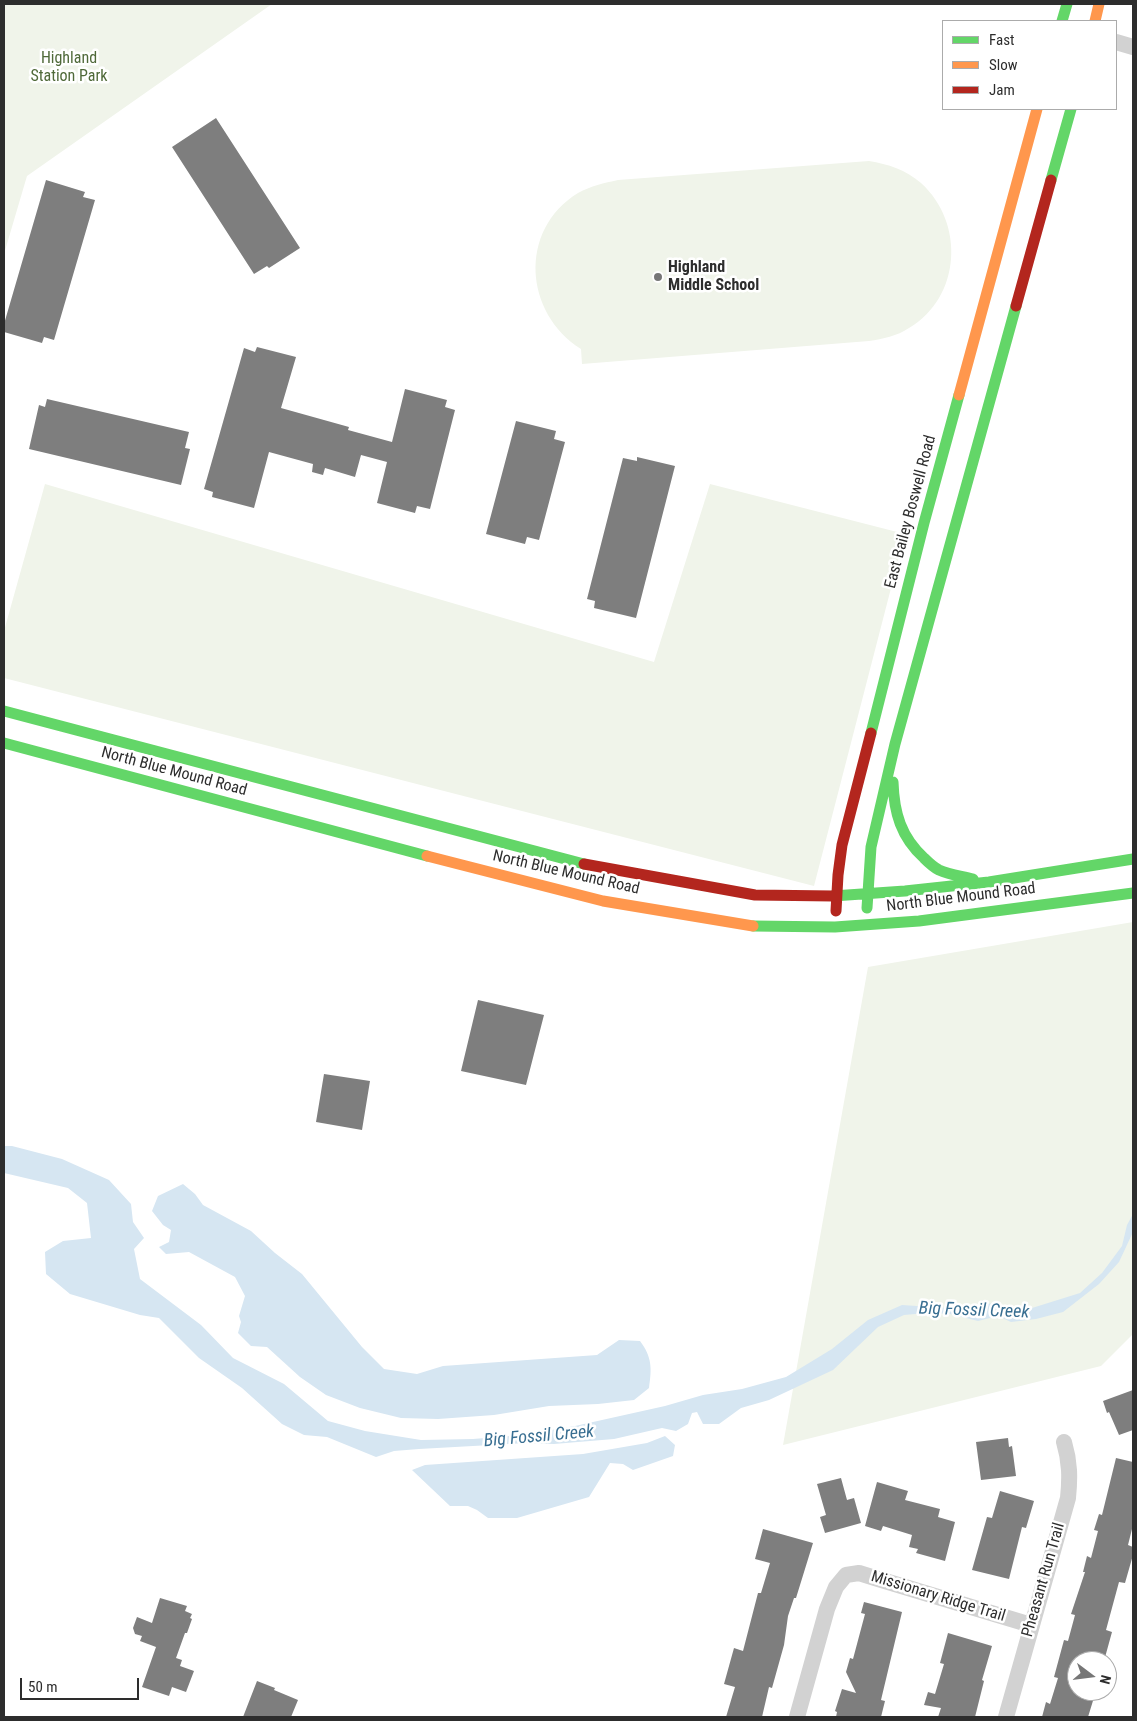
<!DOCTYPE html>
<html>
<head>
<meta charset="utf-8">
<style>
  body { margin:0 }
  #map { position:relative; width:1137px; height:1721px; overflow:hidden; background:#fff; font-family:"Roboto Condensed",sans-serif }
  canvas { display:block }
  .frame { position:absolute; inset:0; border:5px solid #2d2d2d; pointer-events:none }
  .legend { position:absolute; left:942px; top:20px; width:175px; height:90px; box-sizing:border-box; background:#fff; border:1px solid #ababab; margin:0; padding:6px 9px; list-style:none; font-size:15px; color:#2d2d2d }
  .legend li { display:flex; align-items:center; gap:10px; height:25px }
  .legend b { width:25px; border:1px solid #ababab }
  .north { position:absolute; left:1067px; top:1651px; width:50px; height:50px; box-sizing:border-box; background:#fff; border:1px solid #ababab; border-radius:50%; rotate:105deg; font-size:14px; font-weight:700; line-height:20px; text-align:center; color:#2d2d2d }
  .north::after { content:''; display:block; margin:auto; width:18px; height:22px; background:#767676; clip-path:polygon(50% 0,100% 100%,50% 72%,0 100%) }
  .scale { position:absolute; left:20px; top:1678px; width:119px; height:22px; box-sizing:border-box; border:2px solid #2d2d2d; border-top:0; padding-left:6px; font-size:15px; line-height:18px; white-space:nowrap; color:#2d2d2d; -webkit-text-stroke:4px #fff; paint-order:stroke }
</style>
</head>
<body>
<div id="map">
<canvas width="1137" height="1721"></canvas>
<div class="frame"></div>
<ul class="legend">
<li><b style="height:6px;background:#63d668"></b>Fast</li>
<li><b style="height:6px;background:#ff974d"></b>Slow</li>
<li><b style="height:6px;background:#b3261e"></b>Jam</li>
</ul>
<div class="north">N</div>
<div class="scale">50 m</div>
</div>
<script>
const g = document.querySelector('canvas').getContext('2d');
g.lineJoin = 'round';
function fillPath(path, color) {
  g.fillStyle = color;
  g.fill(path, 'evenodd');
}
function trace(path, color, width, dash) {
  g.strokeStyle = color;
  g.lineWidth = width;
  g.lineCap = dash ? 'butt' : 'round';
  g.setLineDash(dash || []);
  g.stroke(path);
}
function write(font, color, halo, rows, align = 'center') {
  g.font = font + ' "Roboto Condensed",sans-serif';
  g.lineWidth = 5;
  g.setLineDash([]);
  g.textBaseline = 'middle';
  g.strokeStyle = halo;
  g.fillStyle = color;
  for (const [text, x, y, turn = 0] of rows) {
    g.save();
    g.translate(x, y);
    g.rotate((+turn || 0) * Math.PI / 180);
    g.textAlign = isNaN(turn) ? turn : align;
    if (halo) g.strokeText(text, 0, 0);
    g.fillText(text, 0, 0);
    g.restore();
  }
}
const green = new Path2D(`
  M4 4H272L27 176 4 254Z
  M869 161C888 164 906 170 921 183 965 223 961 297 909 328 897 336 883 339 869 341L582 364 581 349C524 313 518 230 578 193 591 186 604 183 618 180Z
  M45 484 654 662 710 484 905 534 814 886 4 678V631Z
  M1133 922V1334L1101 1366 783 1445 868 967Z`);
const water = new Path2D(`
  M4 1146H12L62 1159 109 1180 131 1204 133 1222 144 1238 134 1249 140 1279 201 1325 233 1358 284 1384 328 1421 365 1431 421 1440 473 1439 522 1435 575 1426 665 1406 703 1395 742 1389 786 1377 832 1349 868 1320 902 1305 947 1308 995 1303 1013 1311 1032 1308 1080 1293 1102 1273 1122 1246 1127 1225 1133 1214V1232L1119 1262 1099 1284 1063 1312 1036 1319 1011 1322 998 1316 978 1321 950 1314 927 1313 904 1315 878 1327 833 1370 769 1400 741 1408 719 1424H703L697 1412 692 1413 688 1424 676 1431 662 1428 614 1439 554 1444 527 1443 419 1449 394 1451 376 1457 327 1437 304 1435 282 1424 242 1388 199 1358 159 1318 140 1315 70 1294 46 1274 45 1252 63 1241 91 1238 87 1203 68 1188 4 1173Z
  M183 1184 195 1194 203 1205 251 1231 275 1253 302 1274 362 1347 384 1369 417 1374 443 1366 597 1355 619 1340 640 1341C652 1357 652 1368 649 1388L634 1400 598 1404 549 1406 494 1415 438 1419 401 1418 360 1408 326 1395 300 1377 267 1347 251 1346 238 1333 241 1322 239 1316 245 1296 235 1277 189 1252 166 1254 159 1247 169 1242 171 1230 163 1225 152 1211 158 1196Z
  M665 1436 675 1445 673 1456 633 1470 623 1464 610 1463 589 1497 517 1518H488L477 1510 468 1506H450L412 1470 425 1465 583 1454 647 1443Z`);
const building = new Path2D(`
  M216 118 300 248 269 268 267 266 254 274 172 147Z
  M46 180 85 192 83 197 95 200 54 340 44 337 42 343 4 332V324Z
  M257 347 296 357 281 408 349 427 348 430 392 442 405 389 447 400 445 407 455 410 430 509 417 506 415 513 377 503 387 462 361 455 355 477 325 468 323 475 312 472 313 464 269 452 254 508 212 497 213 492 204 489 244 348 255 352Z
  M47 399 189 432 185 448 190 449 181 485 29 449 39 405 45 407Z
  M516 421 556 431 554 439 565 442 539 540 527 537 525 544 486 534Z
  M637 457 675 466 636 618 594 608 595 601 587 599 623 458 637 461Z
  M478 1000 544 1015 526 1085 461 1071Z
  M324 1074 370 1081 362 1130 316 1122Z
  M1133 1390V1430L1119 1435 1109 1412 1107 1413 1103 1401Z
  M1008 1438 1009 1447 1012 1446 1016 1476 981 1480 976 1442Z
  M1116 1458 1133 1462V1525L1128 1545 1133 1547V1555L1125 1583 1119 1582 1106 1630 1112 1632 1104 1661H1077V1691H1096L1088 1717H1042L1046 1702 1050 1704 1058 1678 1054 1677 1064 1640 1068 1641 1075 1615 1071 1614 1085 1572H1083L1087 1556 1091 1558 1098 1531 1094 1530 1099 1514 1102 1515Z
  M841 1478 847 1500 854 1498 861 1523 825 1533 820 1517 826 1515 817 1484Z
  M877 1482 908 1491 905 1500 940 1509 938 1517 955 1522 945 1561 916 1553 918 1549 909 1547 912 1535 883 1526 881 1531 865 1526Z
  M1000 1491 1034 1501 1026 1528 1022 1527 1009 1579 972 1570 987 1517 992 1518Z
  M763 1529 813 1543 796 1598H794L788 1616 784 1645 772 1688 769 1687 762 1717H726L735 1687 724 1684 734 1648 743 1651 758 1593H761L770 1563 755 1559Z
  M160 1598 187 1606 185 1611 192 1614 190 1618 192 1619 187 1633H185L176 1658 182 1660 180 1666 194 1671 186 1692 172 1687 169 1696 142 1687 156 1647 140 1641 142 1636 135 1634 133 1628 137 1617 152 1623Z
  M864 1602 902 1612 881 1700 885 1701 881 1717H836L837 1712 835 1711 842 1689 856 1693 846 1672 850 1658 853 1659 865 1614 861 1613Z
  M948 1633 992 1646 982 1680 984 1681 975 1717H938L941 1708 924 1705 928 1692 935 1694 944 1664 940 1663Z
  M257 1681 275 1688 274 1690 298 1700 291 1717H243Z`);
const street = new Path2D(`
  M1116 42 1133 47
  M797 1717 827 1609 836 1587 846 1575 859 1573 875 1578 1031 1625
  M1006 1717 1068 1498C1070 1478 1070 1462 1064 1442`);
const fast = new Path2D(`
  M1062 21 1067 4
  M1051 180 1071 109
  M4 711 584 864
  M871 733 924 523 959 395
  M4 743 427 856
  M893 782C894 813 901 837 924 858 929 863 933 867 939 870 950 875 962 876 973 879
  M833 896 905 891 989 882 1133 859
  M867 908 871 847 895 744 1016 306
  M753 926 835 927 919 921 1133 893`);
const slow = new Path2D(`
  M1095 21 1099 4
  M959 395 1037 109
  M427 856 603 901 753 926`);
const jam = new Path2D(`
  M1016 306 1051 180
  M584 864 755 895 833 896
  M836 911 838 875 842 845 871 733`);
const markers = [
  [658,277,5,"#767676"]
];
const parkNames = [
  ["Highland",69,59],
  ["Station Park",69,77]
];
const poiNames = [
  ["Highland",668,268],
  ["Middle School",668,286]
];
const streetNames = [
  ["East Bailey Boswell Road",911,512,-75],
  ["North Blue Mound Road",174,772,15],
  ["North Blue Mound Road",566,873,13],
  ["North Blue Mound Road",961,898,-7],
  ["Pheasant Run Trail",1044,1580,-74],
  ["Missionary Ridge Trail",938,1597,17]
];
const waterNames = [
  ["Big Fossil Creek",974,1311,2],
  ["Big Fossil Creek",539,1437,-5]
];
fillPath(green, '#f0f4ea');
fillPath(water, '#d6e6f2');
fillPath(building, '#7e7e7e');
trace(street, '#d2d2d2', 16);
trace(fast, '#63d668', 11);
trace(slow, '#ff974d', 11);
trace(jam, '#b3261e', 11);
for (const [x, y, r, color] of markers) {
  const dot = new Path2D();
  dot.arc(x, y, r, 0, 2 * Math.PI);
  g.fillStyle = color;
  g.fill(dot);
  trace(dot, '#fff', 2);
}
write('16px', '#4f6939', '#fff', parkNames);
write('bold 16px', '#2d2d2d', '#fff', poiNames, 'left');
write('16px', '#2d2d2d', '#fff', streetNames);
write('italic 18px', '#386e91', '#fff', waterNames);
</script>
</body>
</html>
